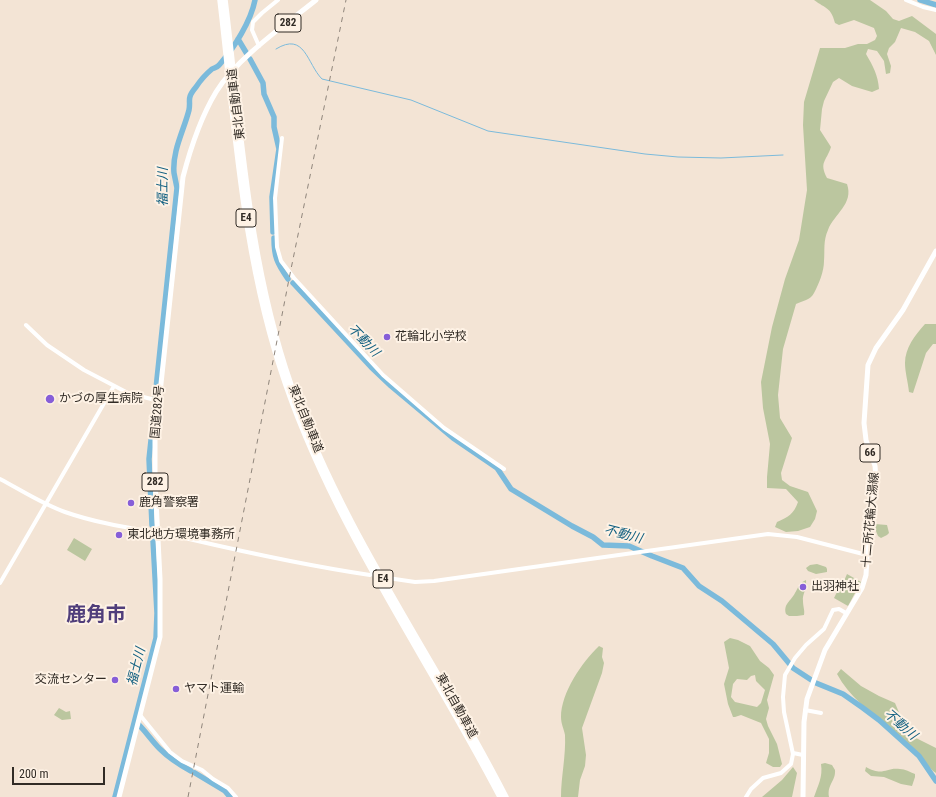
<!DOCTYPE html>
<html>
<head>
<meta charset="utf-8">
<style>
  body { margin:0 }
  #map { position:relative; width:936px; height:797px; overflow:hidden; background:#f3e4d5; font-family:"Roboto Condensed",sans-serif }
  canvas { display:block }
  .scale { position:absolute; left:12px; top:767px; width:93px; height:18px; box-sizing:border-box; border:2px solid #312b25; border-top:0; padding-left:5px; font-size:12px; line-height:14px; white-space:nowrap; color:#312b25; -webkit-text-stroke:3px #fef2e5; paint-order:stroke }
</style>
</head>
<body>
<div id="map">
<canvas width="936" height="797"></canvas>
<div class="scale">200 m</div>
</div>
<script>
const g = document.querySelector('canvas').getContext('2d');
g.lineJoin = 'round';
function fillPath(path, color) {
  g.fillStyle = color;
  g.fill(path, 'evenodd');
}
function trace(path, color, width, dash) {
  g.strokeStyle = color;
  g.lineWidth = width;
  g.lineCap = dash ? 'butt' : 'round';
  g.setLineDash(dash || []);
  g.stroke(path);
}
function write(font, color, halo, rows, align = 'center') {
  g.font = font + ' "Roboto Condensed","Noto Sans JP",sans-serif';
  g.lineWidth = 4;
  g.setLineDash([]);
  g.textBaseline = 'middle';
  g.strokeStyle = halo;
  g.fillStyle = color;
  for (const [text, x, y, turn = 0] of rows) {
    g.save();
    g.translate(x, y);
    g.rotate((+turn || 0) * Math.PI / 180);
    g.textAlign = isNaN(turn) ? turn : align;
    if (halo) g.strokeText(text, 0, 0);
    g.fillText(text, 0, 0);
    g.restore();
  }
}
const green = new Path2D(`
  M814 0H870L886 11 893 19 899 21 912 16 936 34V55L929 41 915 32 901 28 895 42 889 48 887 54 891 66 890 73 886 74 884 61 877 51 868 49 866 54C873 66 878 75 879 89L872 92 852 86 839 78 833 82 824 101 822 109 820 130 831 147C826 162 819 162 827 178L847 184C854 204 834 214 828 230 823 241 825 250 824 261 824 271 819 284 814 293 811 300 802 301 796 304L783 349 778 395 780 418 792 438 781 473 782 480 790 486 808 492 817 511 815 519 810 527 798 531 786 532 775 527 777 522C788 517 794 514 798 502L786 489 767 488V477L770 444 763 408 761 382 772 327 785 279 799 240 807 190 803 125 804 102 820 48H845L858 44H867L875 40 877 36 874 28 854 20 839 25 835 23C831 7 826 9 814 0Z
  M925 324H936V344H933L926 353 913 393 909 392C908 382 905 372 905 363 905 348 915 335 925 324Z
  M875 524 887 525 889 533 887 535 881 538 878 536 876 531 874 528Z
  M74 538 92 549 85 561 67 550Z
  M817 564 826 567 827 569V572L816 574 808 571 806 568 810 565Z
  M847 574 861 582 848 606 834 598 837 592 828 587 829 584 837 587 841 579 844 581Z
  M806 580C807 590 802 594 803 601 803 607 805 610 804 615L797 616H789L786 614C783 604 791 601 795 593 798 588 799 583 806 580Z
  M730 638 738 640 750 646 760 661 769 668 774 675 767 700 769 708 766 719 768 726 777 744 782 764 780 767H773L766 763 769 753V739L761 723 741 715 735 717H733L728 704 724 684 729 668 724 642ZM755 675 756 681 765 690 761 703 757 707 735 702 731 697 733 684 737 679 747 680 751 676Z
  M599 646 603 648 602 657 604 663 602 673 582 728 586 755 585 766 580 780 578 797H561C561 777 566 756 565 735 564 729 561 724 561 717 561 693 582 662 599 646Z
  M841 669 861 686 879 696 895 703 908 734 936 748V773L933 771C918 754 902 740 886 726 868 710 849 696 837 674Z
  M59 708 66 712 70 711 71 719 62 720 54 715Z
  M825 763 832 765 835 770C836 781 827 784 829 797H814C818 785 823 777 821 764Z
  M793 767 797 773 792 797H762L782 780Z
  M866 767C884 777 885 767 900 769 905 769 910 772 915 774V777L912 786 901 784 884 777 871 776 865 771Z`);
const stream = new Path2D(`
  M276 49C305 31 307 64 322 79L411 100 488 131 645 154 678 157 721 158 783 155`);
const river = new Path2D(`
  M920 0 936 5
  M238 39 247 54
  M250 59 263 83 264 94 274 117V127L279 149 272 197 273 232
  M274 238C274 257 277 263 288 279
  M293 283 371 367 391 386 453 438 497 468 511 489 572 526 593 537 603 545 629 546 652 556 683 568 699 586 722 601 773 644 793 668 816 683 843 694 863 708 879 720 919 756 936 781
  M155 398 177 188C176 183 175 178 174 173 172 151 184 130 189 110 191 99 186 99 196 87 200 81 206 74 212 69 215 68 218 67 220 64 234 48 251 21 255 0
  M152 525 149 459 155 403
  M135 721C145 730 151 740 160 749 169 758 180 765 191 771
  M195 773 225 791 230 797
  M115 797 156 638 157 613 153 540`);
const tertiary = new Path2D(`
  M906 0 923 7 936 10
  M259 46 252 30 253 22 262 13 278 0
  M282 138 275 198 277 247 281 261 294 278 383 375 444 428 504 469
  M26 325 47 345 84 370 128 393 159 401
  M0 479C21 490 42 504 65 512 105 526 147 530 189 539 249 553 309 566 370 575
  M388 578 415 582 434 581 768 534 797 537 867 555
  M0 583 114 386
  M805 710 821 713
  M140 715 170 752 182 761 202 770 213 779 228 788 236 797
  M793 753 803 755
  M746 797 751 789 763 778 781 773 791 764 793 754 784 712 783 697 785 675 795 658 806 645 824 629 833 610 839 609 846 613`);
const primary = new Path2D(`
  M803 797 804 722 807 699 825 650 862 588 866 575 869 520 876 478 875 466 866 440 864 423 868 365 876 348 903 310 936 251`);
const trunk = new Path2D(`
  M119 797 160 637V579L155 481V440L183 177C190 150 201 117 216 92 237 58 285 25 316 0`);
const motorway = new Path2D(`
  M220 0C235 127 243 264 286 385 337 532 429 660 500 797
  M225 0C241 129 248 262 291 385 342 532 436 659 506 797`);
const rail = new Path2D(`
  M188 797 290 274 346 0`);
const markers = [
  [387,337,4,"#865ed8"],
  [50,399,5,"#865ed8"],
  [131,503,4,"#865ed8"],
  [119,535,4,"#865ed8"],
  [803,587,4,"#865ed8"],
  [115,680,4,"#865ed8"],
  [176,689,4,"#865ed8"]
];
const shields = [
  [288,23,26],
  [246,218,20],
  [870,453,20],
  [155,482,26],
  [383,579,20]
];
const shieldNames = [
  ["282",288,23],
  ["E4",246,218],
  ["66",870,453],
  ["282",155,482],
  ["E4",383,579]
];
const streetNames = [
  ["東北自動車道",237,104,-97],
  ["国道282号",158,412,-85],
  ["東北自動車道",305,419,68],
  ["十二所花輪大湯線",871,520,-85],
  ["東北自動車道",456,706,61]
];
const poiNames = [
  ["花輪北小学校",395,337],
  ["かづの厚生病院",59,399],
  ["鹿角警察署",139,503],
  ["東北地方環境事務所",127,535],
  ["出羽神社",811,587],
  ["交流センター",107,680,"right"],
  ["ヤマト運輸",184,689]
];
const waterNames = [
  ["福士川",164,187,-90],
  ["不動川",363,341,46],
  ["不動川",623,535,14],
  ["福士川",137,667,-76],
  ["不動川",900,725,41]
];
const townNames = [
  ["鹿角市",96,616]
];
fillPath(green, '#bbc69f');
trace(stream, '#7bbadb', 1);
trace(river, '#7bbadb', 5.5);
trace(tertiary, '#fff', 4);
trace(primary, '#fff', 5);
trace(trunk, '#fff', 5);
trace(motorway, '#fff', 5.5);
trace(rail, '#8f857b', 1, [5, 5]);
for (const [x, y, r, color] of markers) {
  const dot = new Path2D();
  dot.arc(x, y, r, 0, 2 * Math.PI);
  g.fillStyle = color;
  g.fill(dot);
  trace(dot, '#fef2e5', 1.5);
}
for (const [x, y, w] of shields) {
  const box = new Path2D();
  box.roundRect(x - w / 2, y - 9, w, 18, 3);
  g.fillStyle = '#fef2e5';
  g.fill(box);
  trace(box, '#312b25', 1);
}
write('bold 11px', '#312b25', null, shieldNames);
write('12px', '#312b25', '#fef2e5', streetNames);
write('12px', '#312b25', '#fef2e5', poiNames, 'left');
write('italic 13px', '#105f80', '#fef2e5', waterNames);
write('bold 20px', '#503e7b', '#fef2e5', townNames);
</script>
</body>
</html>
